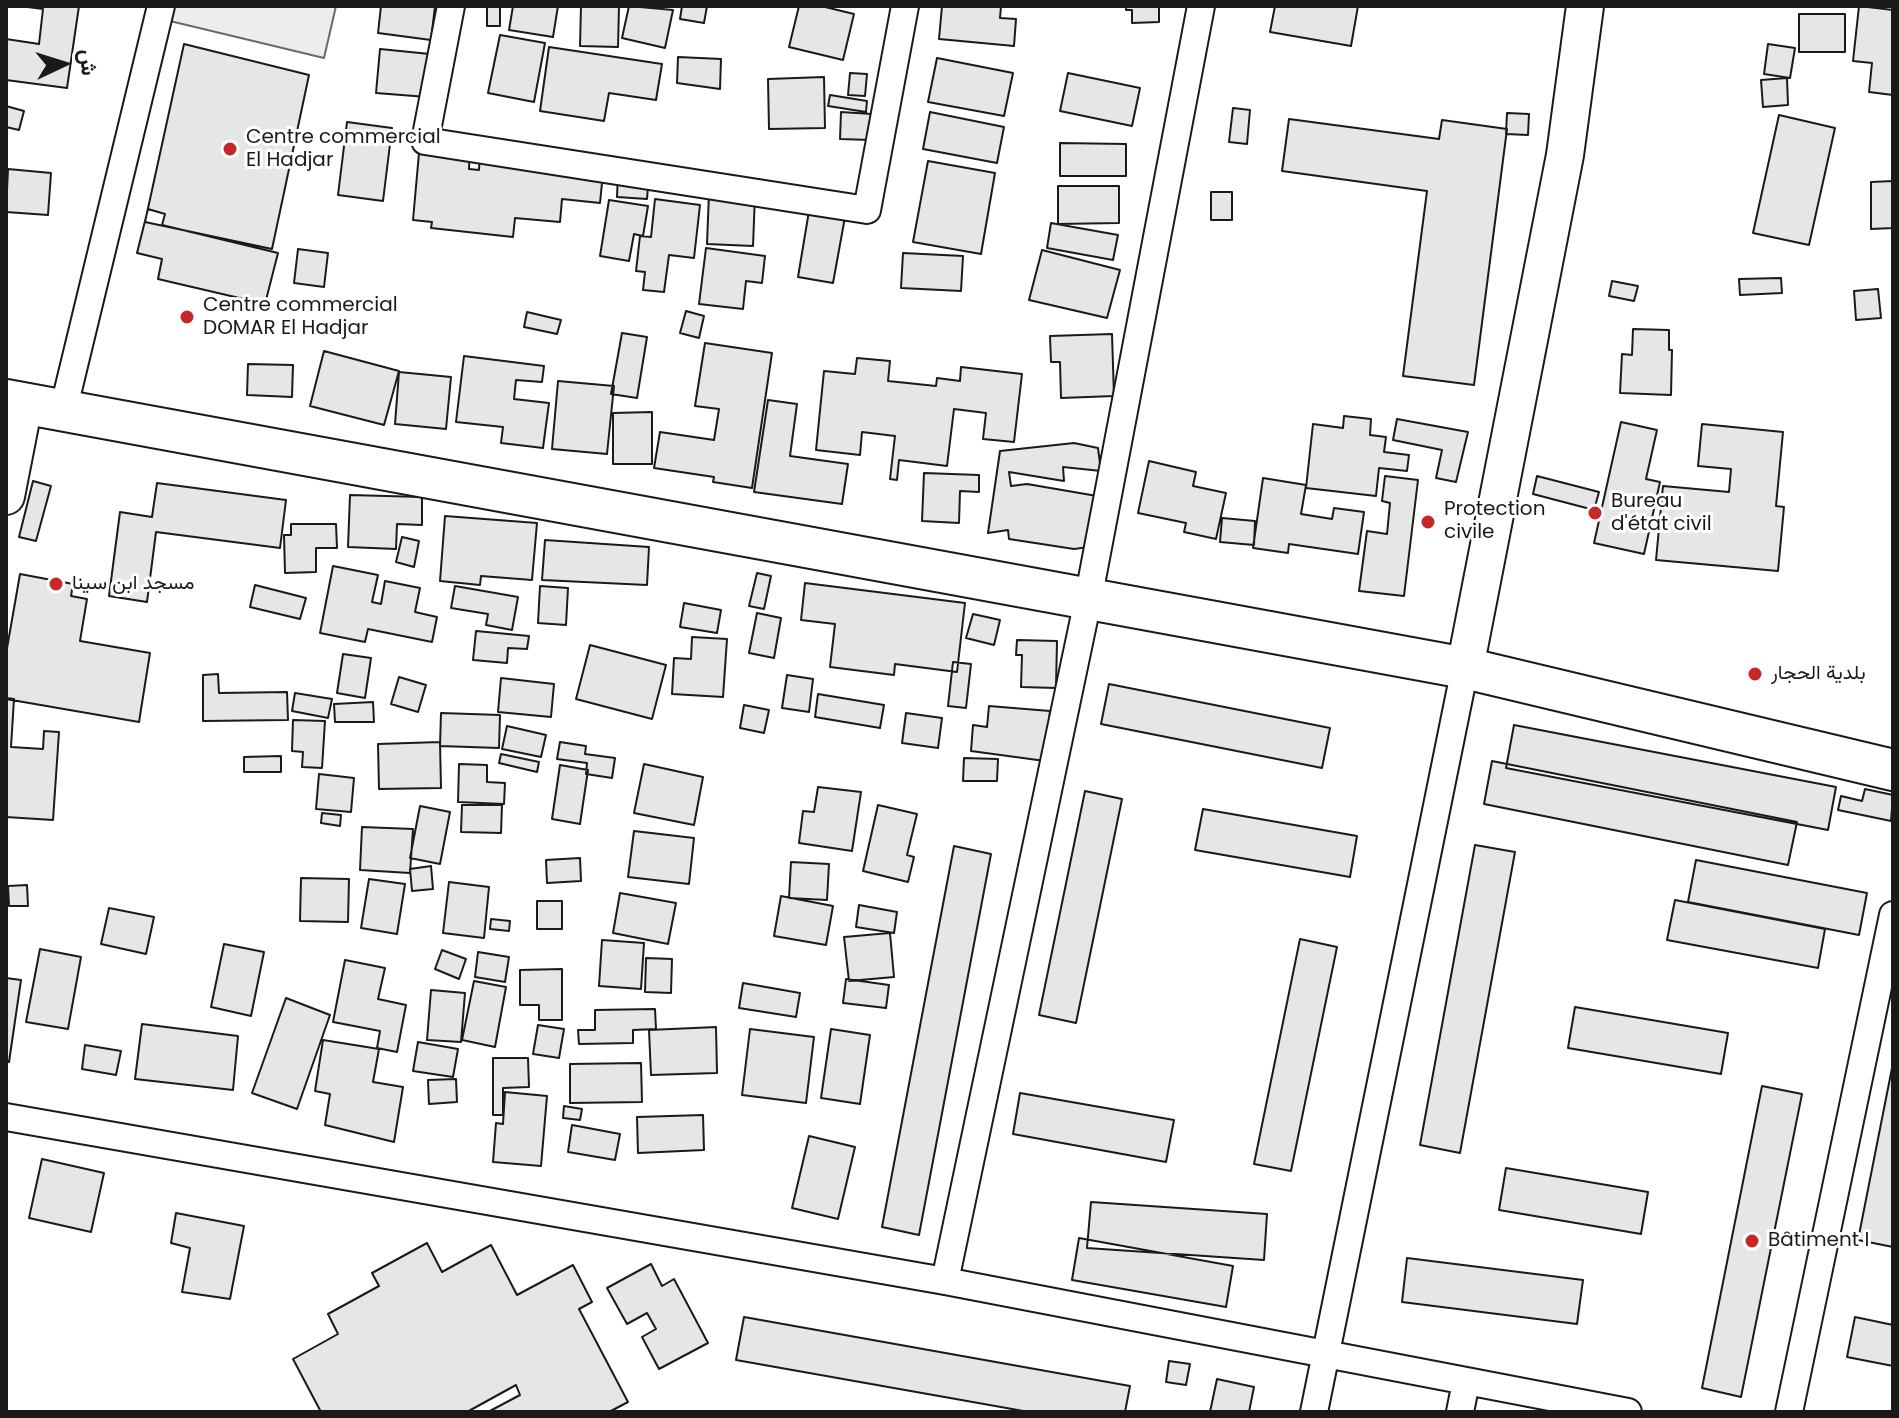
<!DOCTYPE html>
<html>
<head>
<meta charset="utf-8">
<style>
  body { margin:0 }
  #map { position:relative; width:1899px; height:1418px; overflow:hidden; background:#fff; font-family:Poppins,Vazirmatn,sans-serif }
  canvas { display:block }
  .frame { position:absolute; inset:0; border:8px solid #1a1a1a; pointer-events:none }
  .north { position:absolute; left:24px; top:24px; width:80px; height:80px; -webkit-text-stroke:6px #fff; paint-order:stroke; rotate:86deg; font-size:22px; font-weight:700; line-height:32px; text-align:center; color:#1a1a1a }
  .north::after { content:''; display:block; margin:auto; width:28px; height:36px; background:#1a1a1a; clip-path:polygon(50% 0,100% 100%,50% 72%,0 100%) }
</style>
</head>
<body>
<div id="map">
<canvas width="1899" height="1418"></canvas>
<div class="frame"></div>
<div class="north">ش</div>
</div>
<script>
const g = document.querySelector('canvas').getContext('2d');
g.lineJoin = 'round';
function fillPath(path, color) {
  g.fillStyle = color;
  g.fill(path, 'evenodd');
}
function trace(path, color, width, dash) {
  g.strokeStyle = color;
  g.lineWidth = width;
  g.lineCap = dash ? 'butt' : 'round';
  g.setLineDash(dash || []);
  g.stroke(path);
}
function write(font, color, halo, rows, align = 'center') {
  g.font = font + ' Poppins,Vazirmatn,sans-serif';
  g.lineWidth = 6;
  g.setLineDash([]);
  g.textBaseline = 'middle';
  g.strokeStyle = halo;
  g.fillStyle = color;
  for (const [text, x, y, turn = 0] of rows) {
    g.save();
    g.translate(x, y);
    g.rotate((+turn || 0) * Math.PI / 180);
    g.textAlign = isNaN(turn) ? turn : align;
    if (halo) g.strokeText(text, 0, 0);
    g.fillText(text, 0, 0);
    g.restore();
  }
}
const built = new Path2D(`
  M174 6H336L324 58 170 21Z`);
const building = new Path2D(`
  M20 6H79L67 88 6 80V39L39 44 43 9Z
  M381 6H435L431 40 378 33Z
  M487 6H500V26H487Z
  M513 6H558L553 37 509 30Z
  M581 6H619L618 47 580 46Z
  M629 6 673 10 665 48 622 38Z
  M682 6H707L704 23 680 19Z
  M799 6H821L854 14 843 60 789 47Z
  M942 6H1001L1000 18 1016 19 1014 46 939 39Z
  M1126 6H1159V22L1132 23V10H1126Z
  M1275 6H1358L1351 46 1270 32Z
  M1859 6 1893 10V95L1869 92 1872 63 1853 61Z
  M1799 14H1845V52H1799Z
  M500 35 545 43 534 102 488 93Z
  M184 44 309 75 272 249 145 222Z
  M1768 44 1795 48 1790 78 1764 74Z
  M549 47 662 64 656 100 609 93 604 121 540 111Z
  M380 49 430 54 427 97 376 93Z
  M678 57 721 59 720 89 677 83Z
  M937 58 1013 73 1004 116 928 102Z
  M850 73 867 74 865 96 848 95Z
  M1068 73 1140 88 1132 126 1060 111Z
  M824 77 825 128 769 129 768 79Z
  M1787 78 1788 105 1763 107 1761 80Z
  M830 95 867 101 866 112 828 106Z
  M6 106 24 111 19 130 6 127Z
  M1233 108 1250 110 1247 144 1229 142Z
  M841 112 872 114 871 140 840 139Z
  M930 112 1004 127 997 163 923 149Z
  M1507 113 1529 114 1528 135 1506 134Z
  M1779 115 1835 128 1809 245 1753 233Z
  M1289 119 1439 139 1442 120 1507 129 1474 385 1403 376 1427 191 1282 171Z
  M347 122 392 128 383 201 338 195Z
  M420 142 470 147 469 169 479 170 480 151 604 163 600 203 562 199 560 222 515 218 513 237 431 228 432 222 413 220Z
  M1060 143 1126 144V176H1060Z
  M928 161 995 173 981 254 913 242Z
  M8 169 51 173 48 215 6 212Z
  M618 173 649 175 647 199 617 197Z
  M1893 181V228L1871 229V182Z
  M1058 186H1119V223L1058 224Z
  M1211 192H1232V220H1211Z
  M709 193 755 195 753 246 707 244Z
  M655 199 700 205 694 258 669 255 664 292 643 290 645 272 636 271 640 236 651 237Z
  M609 200 648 206 643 236 634 234 629 261 600 256Z
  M148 209 165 214 162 225 278 253 265 304 158 279 162 259 137 253Z
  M809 211 845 217 833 283 798 277Z
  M1051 223 1118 235 1113 260 1047 248Z
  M706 248 765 256 762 283 746 281 743 309 699 304Z
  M298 249 328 253 324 287 294 283Z
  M1042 250 1120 270 1107 318 1029 300Z
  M903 253 963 256 961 291 901 288Z
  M1781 278 1782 293 1740 295 1739 279Z
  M1612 281 1638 286 1634 301 1609 296Z
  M1878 289 1881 318 1856 320 1854 291Z
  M686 311 704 316 699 338 680 333Z
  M527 312 561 320 557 334 524 327Z
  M1633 329 1669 330V350H1672L1671 395 1620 393 1622 354 1632 355Z
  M622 333 647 337 637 398 611 394Z
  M1112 334 1114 396 1061 398 1060 362H1051L1050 336Z
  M705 343 772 353 752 488 713 482 714 477 654 468 660 432 714 440 719 409 695 406Z
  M324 351 399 371 384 425 310 406Z
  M464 356 544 366 542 382 516 380 514 399 549 403 543 448 501 443 503 427 456 422Z
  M857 358 890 361 888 381 936 386 937 378 960 381 961 367 1022 374 1014 442 983 439 986 413 954 409 947 466 899 460 897 480 890 479 895 436 862 432 860 455 816 450 824 371 855 374Z
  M248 364 293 365 292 397 247 395Z
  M399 372 451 377 446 429 395 424Z
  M558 381 614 386 607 454 552 449Z
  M768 400 797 404 790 456 848 464 842 504 754 492Z
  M652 412V464H613V413Z
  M1344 416 1371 419 1370 435 1386 437 1384 452 1409 455 1407 471 1379 468 1376 496 1306 488 1313 424 1343 428Z
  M1397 419 1468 432 1456 482 1436 478 1442 450 1393 440Z
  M1621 422 1657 430 1646 479 1660 482 1644 554 1594 543Z
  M1702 424 1783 432 1776 506 1784 507 1778 571 1656 560 1663 486 1729 492 1731 469 1698 466Z
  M1074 443 1098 448 1101 471 1063 467 1064 481 1009 472 1011 486 1027 484 1097 496 1089 547 1074 549 1009 539 1008 530 988 533 1000 451Z
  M1149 461 1196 472 1193 486 1226 493 1216 539 1184 532 1186 523 1138 513Z
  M924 473 979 475V492L960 491 959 523 922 521Z
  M1385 476 1418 480 1404 596 1359 591 1367 531 1387 534 1390 503 1382 501Z
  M1537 476 1599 492 1594 510 1533 494Z
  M1263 478 1306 485 1301 514 1332 519 1334 508 1364 512 1358 554 1289 544 1288 553 1253 548Z
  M33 481 51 486 36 541 19 537Z
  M157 483 286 500 280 548 156 532 147 602 109 596 120 512 152 517Z
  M350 495 422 497V525L397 524 396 549 348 547Z
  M445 516 537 523 532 580 481 576 480 585 440 581Z
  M1222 518 1255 521 1254 545 1220 542Z
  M291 524H336L337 548H316V572L285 573 284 535H291Z
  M402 537 419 541 414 567 396 562Z
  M545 540 649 547 647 585 542 580Z
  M333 566 378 575 372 602 381 604 385 581 420 588 415 612 437 617 432 642 368 629 365 642 320 633Z
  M757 573 771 576 764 609 749 606Z
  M20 574 73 584 71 596 87 599 80 641 150 653 139 722 6 699V654Z
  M805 583 965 603 957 672 895 664 894 675 830 667 835 624 801 620Z
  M255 585 306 598 300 619 250 607Z
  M455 586 518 597 512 630 486 625 488 614 451 608Z
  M540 586 568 588 566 625 538 623Z
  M684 603 721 610 717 633 680 627Z
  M757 613 781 618 774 658 749 653Z
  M973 614 1000 620 994 645 966 638Z
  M476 631 529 636 527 649 508 648 507 663 473 660Z
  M692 637 727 639 723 697 672 694 674 658 691 659Z
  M1017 640 1057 641 1056 688 1021 687 1022 655H1016Z
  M590 645 666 665 652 719 576 699Z
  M343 654 371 658 365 698 337 693Z
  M953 662 971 664 966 708 948 706Z
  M218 674 219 693 287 692 288 720 203 721V675Z
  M787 675 813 679 809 712 782 708Z
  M399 677 426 685 418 712 391 704Z
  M501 678 554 684 551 717 498 712Z
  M1109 684 1330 728 1322 768 1101 724Z
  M295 693 332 699 328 718 292 711Z
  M818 694 884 705 880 728 815 717Z
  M6 698 14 699 11 747 43 749 44 731 59 732 53 820 6 817Z
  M373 702 374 722H335L334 704Z
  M744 705 769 710 764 733 740 728Z
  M989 706 1050 711 1045 761 971 751 973 725 987 727Z
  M441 713 500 715 499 748 440 746Z
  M906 713 942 718 938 748 902 743Z
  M293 720 325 721 322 768 302 767 303 752 292 751Z
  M1514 725 1836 787 1828 830 1506 768Z
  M507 726 546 735 541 757 502 749Z
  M440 742 441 788 379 789 378 744Z
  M560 742 586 746 585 754 615 758 612 778 586 774 587 763 557 759Z
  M501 754 539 762 537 772 499 763Z
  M281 756V772H244V757Z
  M964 758 998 759 997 781H963Z
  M1492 761 1797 822 1788 865 1484 804Z
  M459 764 487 765V782L505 783 504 804 458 802Z
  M644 764 703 777 694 825 634 813Z
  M560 765 588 770 580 824 552 819Z
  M319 774 354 778 351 812 316 809Z
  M818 787 861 792 852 851 799 843 803 811 814 812Z
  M1865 789 1893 795 1891 821 1838 810 1841 796 1862 801Z
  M1085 791 1122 799 1076 1023 1039 1015Z
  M462 805H502L501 833 461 832Z
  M878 805 917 814 907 855 914 857 908 882 863 871Z
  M420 806 450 812 440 864 410 858Z
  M1203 809 1357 836 1350 877 1195 850Z
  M322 813 341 815 340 826 321 823Z
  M362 827 413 829 410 873 360 870Z
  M634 831 694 838 689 884 628 877Z
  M1475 845 1515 852 1460 1153 1420 1145Z
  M954 846 991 854 919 1235 882 1227Z
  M580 858 581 881 547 883 546 860Z
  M1696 860 1867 893 1859 935 1688 902Z
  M791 862 829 864 827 900 789 898Z
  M431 866 433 889 412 891 410 869Z
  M301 878 349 879 348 922 300 921Z
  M369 879 405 884 397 934 361 928Z
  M449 882 489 887 484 938 443 933Z
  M27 885 28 906H9L8 886Z
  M620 893 676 903 668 944 613 933Z
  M781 896 833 906 826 945 774 936Z
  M1675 900 1825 929 1818 968 1667 940Z
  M537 901H562V929H537Z
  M859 905 897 912 894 933 856 927Z
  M109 908 154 917 146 954 101 944Z
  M491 919 510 921 509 931 490 929Z
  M890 933 894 977 849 981 844 937Z
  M1300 939 1337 947 1291 1171 1254 1164Z
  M602 940 644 943 641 989 599 986Z
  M224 944 264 952 251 1016 211 1007Z
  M40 949 81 957 68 1029 26 1022Z
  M442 950 466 959 459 979 435 969Z
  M478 952 509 957 505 982 475 977Z
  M646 958 672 959 671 993 645 992Z
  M345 960 385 968 378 999 406 1005 397 1052 377 1048 380 1031 333 1022Z
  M562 969V1020H539V1005H520V970Z
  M6 978 21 980 9 1062 6 1061Z
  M846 979 889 985 886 1008 843 1003Z
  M474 981 506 987 495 1047 462 1040Z
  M743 983 800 993 796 1017 739 1008Z
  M431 990 465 993 461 1042 427 1040Z
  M286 998 330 1015 297 1109 252 1093Z
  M1575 1007 1728 1033 1721 1074 1568 1048Z
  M655 1009 656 1029 633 1030V1043L579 1044 578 1030H595V1010Z
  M142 1024 238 1036 233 1090 135 1079Z
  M538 1025 564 1029 559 1058 533 1054Z
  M716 1027 717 1073 651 1075 649 1030Z
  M750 1029 814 1037 806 1103 742 1095Z
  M831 1029 870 1035 860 1104 821 1098Z
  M323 1040 379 1049 373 1082 403 1087 394 1142 325 1125 330 1094 315 1091Z
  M418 1042 458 1049 453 1077 413 1071Z
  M85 1045 121 1051 116 1075 82 1069Z
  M493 1058H528L529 1087 503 1088V1115H493Z
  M641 1063 642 1102 570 1103V1064Z
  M1893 1063V1247L1858 1240Z
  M456 1079 457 1102 429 1104 428 1080Z
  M1762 1086 1802 1094 1741 1397 1702 1388Z
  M505 1092 547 1096 541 1166 493 1162 496 1123 503 1124Z
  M1020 1093 1174 1120 1166 1162 1013 1134Z
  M564 1106 582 1109 580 1120 563 1118Z
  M703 1115 704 1150 638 1153 637 1117Z
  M572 1125 620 1134 615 1160 568 1152Z
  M809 1136 855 1147 838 1219 792 1208Z
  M42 1159 104 1173 91 1232 29 1218Z
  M1506 1168 1648 1192 1641 1234 1499 1210Z
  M1091 1202 1267 1214 1264 1260 1087 1248Z
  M176 1213 244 1226 230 1299 182 1292 190 1248 171 1243Z
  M1079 1238 1233 1266 1226 1307 1072 1280Z
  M427 1243 442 1272 491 1245 517 1295 573 1265 592 1302 579 1309 628 1402 609 1412H488L520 1395 516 1385 467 1412H321L293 1359 338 1334 328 1314 379 1286 372 1273Z
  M1407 1258 1583 1280 1577 1324 1402 1302Z
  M651 1264 662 1286 674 1279 708 1343 659 1369 642 1337 656 1329 647 1313 627 1324 607 1288Z
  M744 1317 1130 1386 1125 1412H1029L736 1360Z
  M1855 1317 1893 1325V1366L1847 1357Z
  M1169 1361 1190 1364 1186 1385 1166 1382Z
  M1217 1379 1254 1387 1249 1412H1210Z`);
const minor = new Path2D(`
  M451 6 425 141 867 210 905 6
  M63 411 161 6
  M6 1117 945 1281 1628 1412
  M945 1281 1088 600 1201 6
  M1314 1412 1465 668
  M1460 1412 1466 1382
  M1789 1412 1893 915`);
const secondary = new Path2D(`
  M6 496 24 404
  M1465 668 1565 155 1585 6`);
const primary = new Path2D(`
  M6 400 1465 668 1893 770`);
const markers = [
  [230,149,8,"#c62828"],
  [187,317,8,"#c62828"],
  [1595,513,8,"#c62828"],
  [1428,522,8,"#c62828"],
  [56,584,8,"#c62828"],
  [1755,674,8,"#c62828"],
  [1752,1241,8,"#c62828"]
];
const poiNames = [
  ["Centre commercial",246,138],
  ["El Hadjar",246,161],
  ["Centre commercial",203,306],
  ["DOMAR El Hadjar",203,329],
  ["Bureau",1611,502],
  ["d'état civil",1611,525],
  ["Protection",1444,510],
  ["civile",1444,533],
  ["مسجد ابن سينا",72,584],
  ["بلدية الحجار",1771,674],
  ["Bâtiment I",1768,1241]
];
fillPath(built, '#ededed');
trace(built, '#6a6a6a', 2);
fillPath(building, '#e6e6e6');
trace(building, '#1a1a1a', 2);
trace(minor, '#1a1a1a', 30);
trace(secondary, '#1a1a1a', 40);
trace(primary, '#1a1a1a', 44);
trace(minor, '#fff', 26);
trace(secondary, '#fff', 36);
trace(primary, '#fff', 40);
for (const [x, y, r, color] of markers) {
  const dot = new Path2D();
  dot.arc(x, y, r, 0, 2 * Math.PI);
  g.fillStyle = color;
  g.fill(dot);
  trace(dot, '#fff', 3);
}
write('20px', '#1a1a1a', '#fff', poiNames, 'left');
</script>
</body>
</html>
